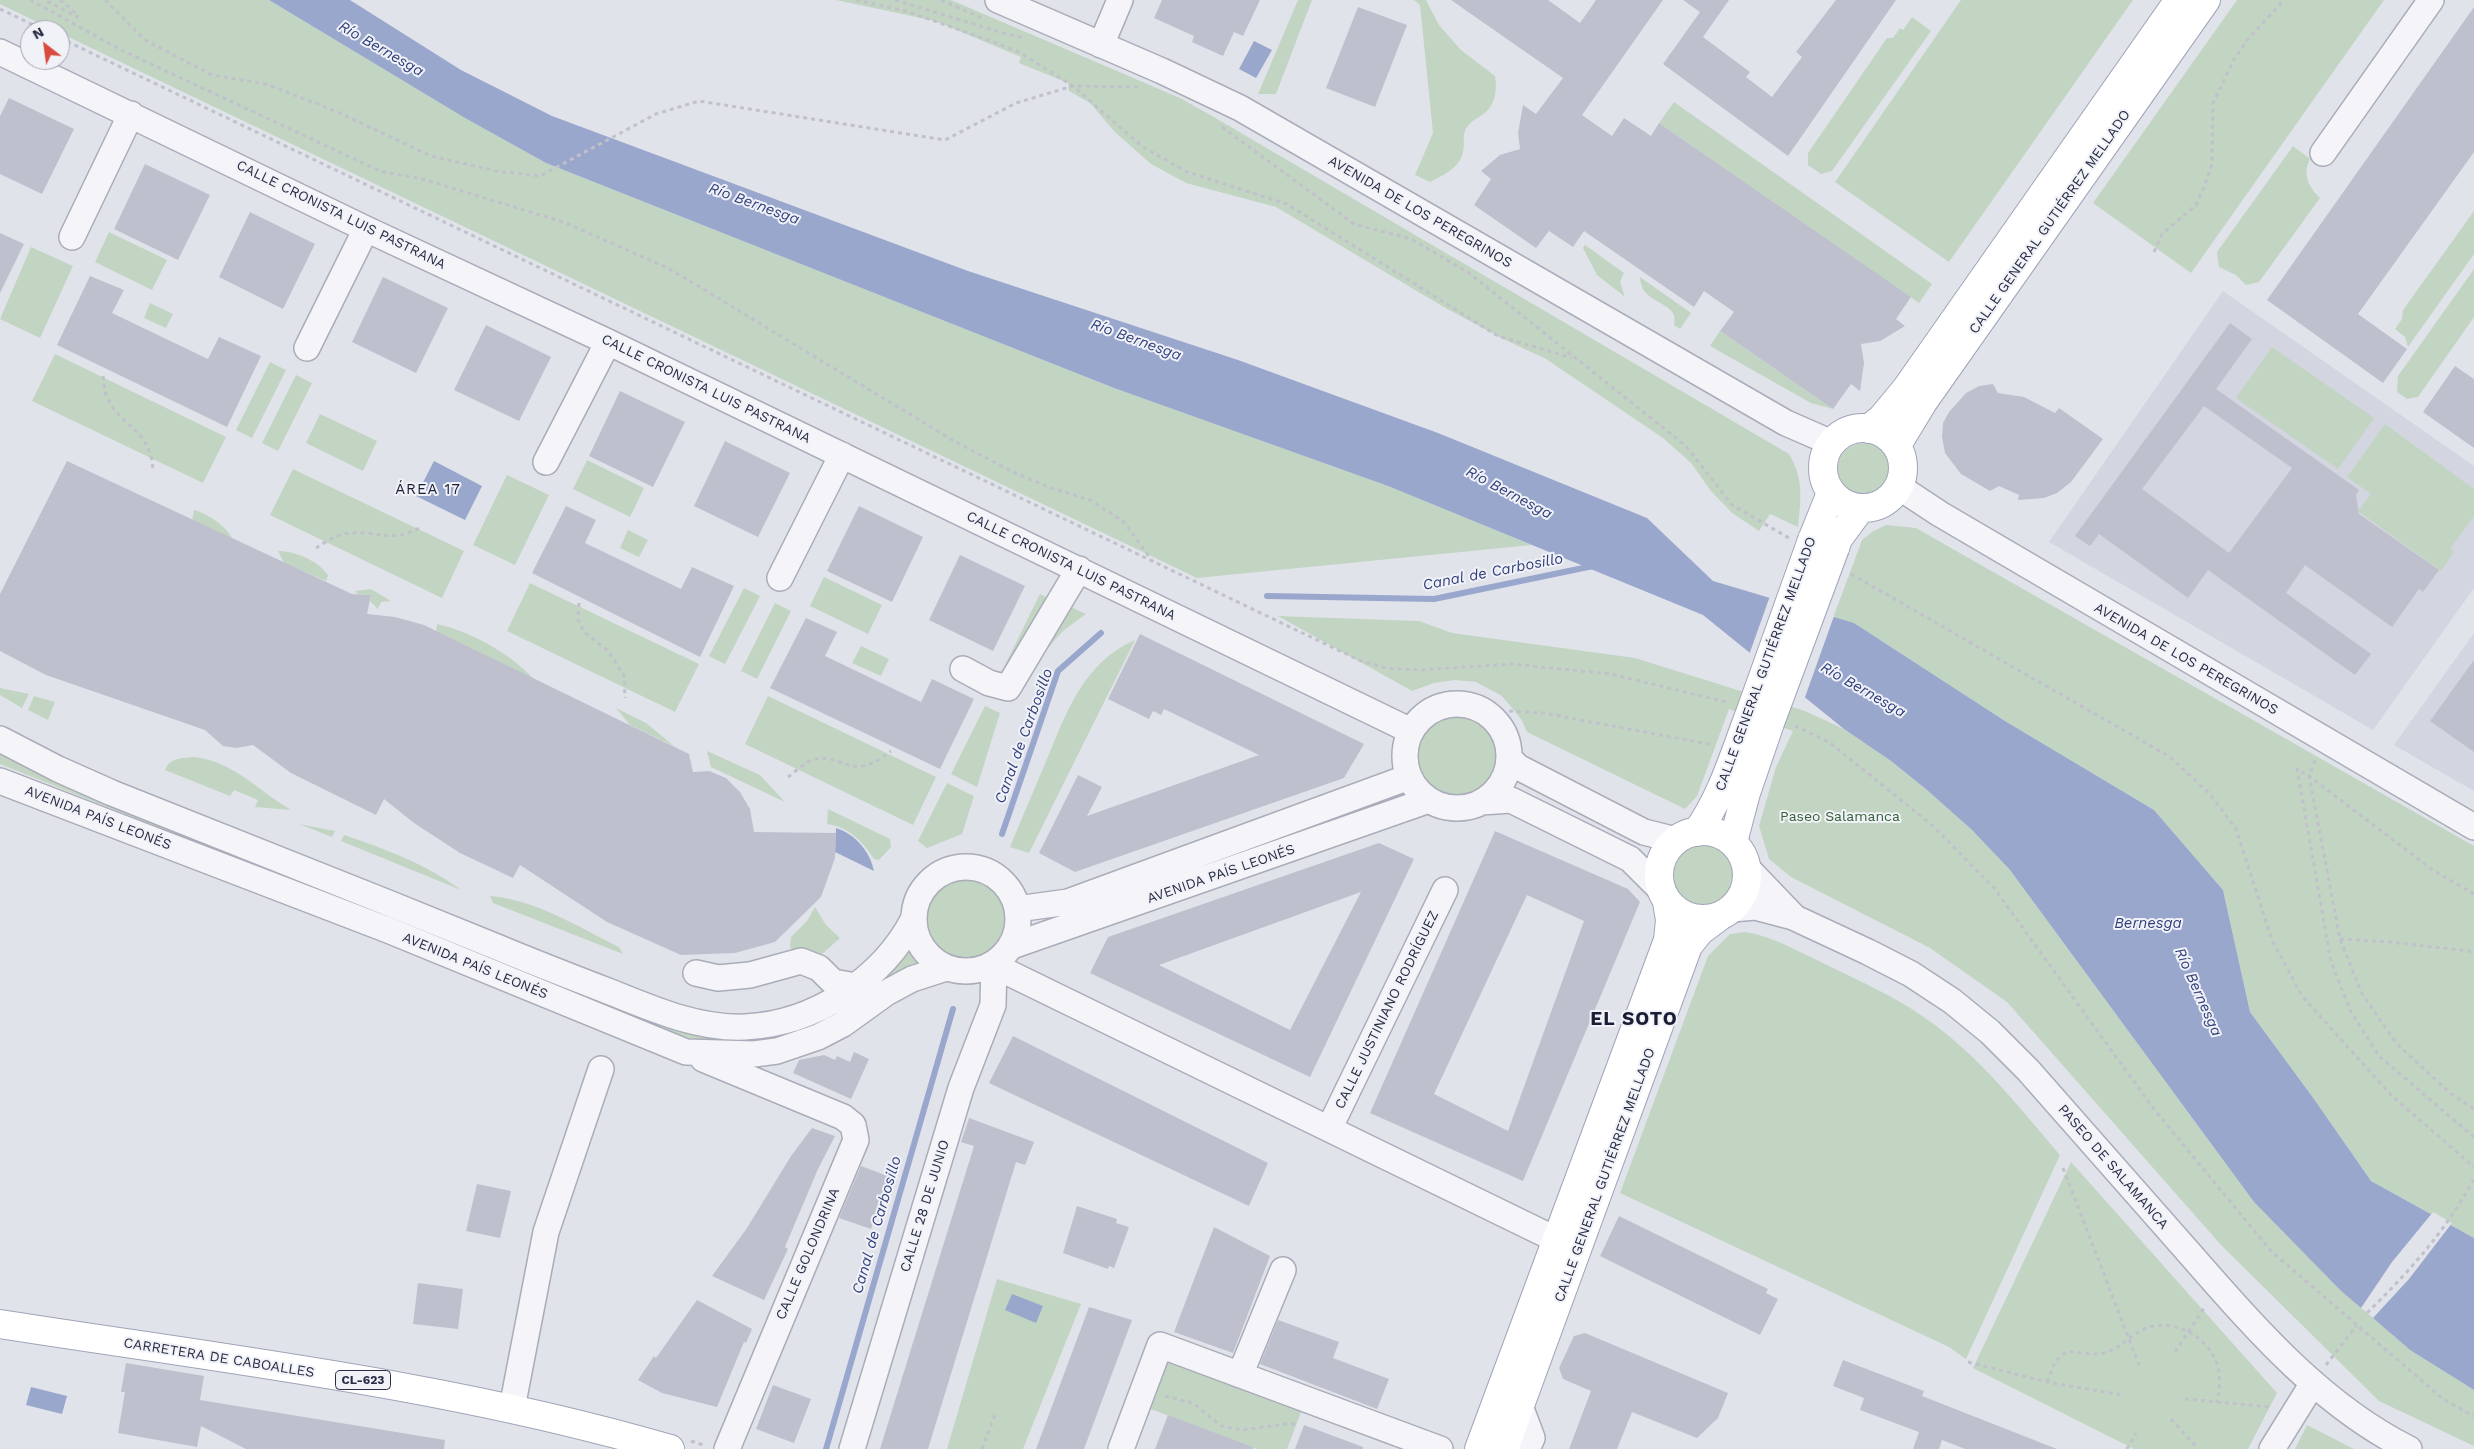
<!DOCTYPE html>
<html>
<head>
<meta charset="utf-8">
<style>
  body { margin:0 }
  #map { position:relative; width:2474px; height:1449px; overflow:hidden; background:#e1e3eb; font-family:"Work Sans",sans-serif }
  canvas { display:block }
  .north { position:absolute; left:20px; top:20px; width:50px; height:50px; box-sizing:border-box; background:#f1f2f8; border:1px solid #a1a3b0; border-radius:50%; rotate:330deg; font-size:14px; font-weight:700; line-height:20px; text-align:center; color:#282c44 }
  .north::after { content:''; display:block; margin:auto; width:18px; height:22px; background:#d84b3e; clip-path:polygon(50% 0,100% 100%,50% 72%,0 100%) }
</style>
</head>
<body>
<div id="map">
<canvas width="2474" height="1449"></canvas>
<div class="north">N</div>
</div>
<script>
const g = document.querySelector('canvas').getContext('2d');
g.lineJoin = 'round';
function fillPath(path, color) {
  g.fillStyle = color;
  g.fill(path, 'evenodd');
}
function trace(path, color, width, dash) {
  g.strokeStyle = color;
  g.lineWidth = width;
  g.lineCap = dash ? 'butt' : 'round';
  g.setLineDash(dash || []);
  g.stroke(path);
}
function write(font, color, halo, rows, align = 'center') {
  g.font = font + ' "Work Sans",sans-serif';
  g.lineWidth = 4;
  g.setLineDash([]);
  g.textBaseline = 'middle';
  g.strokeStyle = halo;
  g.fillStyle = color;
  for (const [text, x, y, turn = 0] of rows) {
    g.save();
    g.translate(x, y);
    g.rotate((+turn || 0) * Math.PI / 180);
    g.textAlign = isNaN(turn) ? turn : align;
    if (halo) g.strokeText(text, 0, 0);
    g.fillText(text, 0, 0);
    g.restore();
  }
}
const built = new Path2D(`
  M2223 291 2474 466V588L2373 730 2049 542Z
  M2474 633V791L2394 745Z`);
const green = new Path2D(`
  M0 0H269L465 118 546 163 1114 388 1388 486 1532 545 1197 578 60 33V30H54L0 4Z
  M836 0H951L1180 98 1212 116 1789 454C1804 479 1801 498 1798 527L1770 514 1759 531 1732 513 1711 491 1691 463 1663 438 1546 359 1501 338 1442 306 1276 207 1186 183 1151 164 1115 132 1090 103 1069 91 1068 83 1019 63 1021 57 935 21Z
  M1298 0H1312L1276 94H1258Z
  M1414 0H1426L1439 25 1461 50 1495 76C1497 88 1496 103 1486 112 1479 118 1471 120 1466 129 1462 136 1465 145 1463 152 1460 168 1443 175 1430 182L1415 175 1433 133 1420 5Z
  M1961 0H2133L1949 262 1835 182Z
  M2237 0H2384L2191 273 2093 203Z
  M1912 17 1931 31 1832 171 1821 174 1808 165V153L1887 38H1893L1900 28 1903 30Z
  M1674 102 1932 284 1919 303 1659 123Z
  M2293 146 2310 159C2302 175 2309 187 2320 198L2259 282 2246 285 2236 275 2219 267 2217 252Z
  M2474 211V254L2408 347 2405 337 2395 329 2402 319 2403 310Z
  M109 232 167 260 152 290 95 262Z
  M1585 245 1624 273 1620 282 1625 297 1597 275 1583 248Z
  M31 247 73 266 40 338 0 319Z
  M2474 269V317L2418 397 2407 399 2397 392 2398 376Z
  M1640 277 1691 313 1680 329 1674 325C1681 300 1640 306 1640 277Z
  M150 303 173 314 166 328 144 318Z
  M1720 331 1833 409 1811 403 1710 346Z
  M2272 347 2374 418 2338 469 2236 398Z
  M55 354 226 437 203 483 32 401Z
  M270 362 286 370 252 438 236 430Z
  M296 375 312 383 278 451 262 443Z
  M320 414 377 441 363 471 306 443Z
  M2385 424 2474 489V516L2450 549 2454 552 2441 571 2358 511 2371 494 2347 477Z
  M1838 469a26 26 0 1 1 52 0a26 26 0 1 1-52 0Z
  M587 460 644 488 630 517 573 489Z
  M293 469 464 551 442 598 270 515Z
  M507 475 549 495 515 565 473 545Z
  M194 510C208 514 227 526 233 540L192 521Z
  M1886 525 1916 528 2474 846V1238L2371 1181 2314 1099 2250 1012 2223 890 2154 810 2005 721 1854 623 1833 618 1862 540 1872 532Z
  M628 530 648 540 639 557 620 548Z
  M278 551C296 551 318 561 328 575L326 581 284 563Z
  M824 577 882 605 868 634 810 606Z
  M530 583 699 664 675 712 507 631Z
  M744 588 760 596 725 664 709 656Z
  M371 589 391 601 381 602 378 609 370 601 371 595 358 594 355 591Z
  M1040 594 1053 600 1004 675H1000Z
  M775 603 791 611 757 679 741 671Z
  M1071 607 1086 614 1064 630 1042 654Z
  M1278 616 1419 621 1452 633 1635 658 1805 711 1844 729 1891 761 1927 790 1972 830 2010 870 2254 1202 2341 1291 2373 1318 2410 1350 2474 1390V1446L2379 1401 2221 1245 2007 1002 1930 948 1791 877 1769 859 1759 826 1776 767 1793 731 1729 709 1697 796 1685 809 1527 732 1521 719 1502 696 1476 682 1455 680 1434 683 1412 691Z
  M437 624C472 632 509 653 534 679L436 631Z
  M1135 640 1029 853 1010 847C1022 817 1035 788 1047 759 1067 711 1084 662 1135 640Z
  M861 646 889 659 881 676 852 663Z
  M0 688 29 694 22 708 0 695Z
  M34 696 55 702 48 720 28 710Z
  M768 696 936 777 913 825 745 744Z
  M985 706 1000 713 977 787 951 774Z
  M616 708 646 723 674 746 630 725Z
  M1415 756a42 42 0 1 1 84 0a42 42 0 1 1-84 0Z
  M707 751 760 775 785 802 711 767Z
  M0 753 81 792 389 914 387 919 0 764Z
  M195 757C234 762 259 791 291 810L255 807 258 800 234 790 230 796 165 770C170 757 183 758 195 757Z
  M947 783 974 796 962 834 927 848 918 841Z
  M828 809 890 839 891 847 879 860 874 859C862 841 849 827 827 824Z
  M299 824 335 831 332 837Z
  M344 835C385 849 426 864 461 890L341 841Z
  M1671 875a32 32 0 1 1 64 0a32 32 0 1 1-64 0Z
  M925 919a42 42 0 1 1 84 0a42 42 0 1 1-84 0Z
  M490 896C537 900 578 927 619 947L623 954 493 903Z
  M815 907 826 925 840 938 820 956 794 953 790 947 791 937 807 921Z
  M1745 932C1773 936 1799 952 1825 964 1859 981 1895 996 1925 1018 1979 1055 2018 1106 2060 1155L1966 1359 1949 1347 1620 1193 1708 956 1730 934Z
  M908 945 923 964 884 982 880 977Z
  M860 995C812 1039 741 1051 678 1035 648 1027 618 1011 589 999L591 996 680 1030Z
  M2071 1162 2277 1393 2248 1449H2134L1973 1368Z
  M997 1279 1081 1304 1023 1449H947Z
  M1165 1361 1301 1412 1287 1449H1257L1148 1408Z
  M2307 1425 2354 1449H2295Z`);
const water = new Path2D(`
  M269 0H350L461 70 552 116 968 271 1238 360 1438 433 1647 518 1713 581 1854 623 2005 721 2154 810 2223 890 2250 1012 2314 1099 2371 1181 2474 1238V1390L2410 1350 2373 1318 2341 1291 2254 1202 2010 870 1972 830 1927 790 1891 761 1844 729 1703 615 1388 486 1114 388 546 163 465 118Z
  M1254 41 1272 50 1256 78 1239 69Z
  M434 461 482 486 465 520 416 496Z
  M836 828C855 834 870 851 874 871L835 852Z
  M1012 1294 1043 1306 1036 1323 1005 1310Z
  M31 1387 67 1396 62 1414 26 1405Z`);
const pier = new Path2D(`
  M1770 596 1834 616 1804 700 1749 655Z
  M2433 1212 2452 1223 2409 1279 2373 1318 2361 1308 2392 1262Z`);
const stream = new Path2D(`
  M1267 596 1434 599 1593 566
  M1002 834 1058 671 1101 633
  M826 1449 953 1009`);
const building = new Path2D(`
  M1162 0H1260L1243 36 1234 32 1223 56 1192 42 1194 36 1154 18Z
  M1451 0H1548L1580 23 1596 0H1663L1582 115 1612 136 1624 118 1651 136 1659 123 1911 297 1896 319 1905 326 1880 341 1861 344 1864 363 1860 391 1851 384 1833 409 1720 331 1734 312 1704 291 1694 307 1584 231 1573 247 1549 231 1536 248 1474 205 1491 179 1481 171 1500 155 1520 149 1518 133 1523 105 1536 114 1563 78Z
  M1683 0H1729L1703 37 1750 72 1746 77 1772 97 1802 57 1796 52 1836 0H1896L1788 156 1663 64 1700 12Z
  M1358 7 1407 25 1375 107 1326 88Z
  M2474 7V152L2358 314 2407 349 2383 383 2267 300Z
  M9 98 74 129 42 194 0 174V116Z
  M145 164 210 195 178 260 114 229Z
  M250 212 315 244 283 309 219 277Z
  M0 233 24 244 0 293Z
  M90 276 124 290 112 313 208 359 219 337 261 356 227 427 57 345Z
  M383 277 448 308 416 373 352 342Z
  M2230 323 2252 339 2216 389 2359 490 2356 495 2359 514 2439 570 2423 592 2419 589 2392 627 2305 565 2286 593 2371 654 2355 675 2208 570 2188 598 2099 534 2090 546 2075 536ZM2204 406 2292 468 2229 553 2142 489Z
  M486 325 551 357 519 421 454 390Z
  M2455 366 2474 379V448L2423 412Z
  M1993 384 1998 393 2024 397 2055 413 2059 408 2103 439 2071 482 2057 493 2044 498 2018 500 2019 495 1999 486 1990 491 1961 474 1945 453 1942 437 1943 423 1949 412 1966 393 1979 386Z
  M620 391 685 422 653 487 589 456Z
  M725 441 790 473 758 537 694 506Z
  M67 461 352 594 371 595 367 614 395 617 424 625 689 754 693 772 709 771 726 778 740 792 750 809 754 832 836 833 835 858 821 897 775 942 735 953 681 955 607 922 520 865 513 878 460 853 414 823 384 799 376 815 291 773 253 745 236 748 223 746 205 730 46 675 0 651V594Z
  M566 506 596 520 585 543 681 589 692 567 734 586 700 657 532 573Z
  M859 506 923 537 892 602 827 571Z
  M960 555 1025 586 993 651 929 620Z
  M806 618 837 632 825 656 921 702 932 679 974 699 940 769 770 688Z
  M1140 634 1364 744 1344 778 1075 872 1039 853 1078 775 1102 787 1087 816 1259 755 1164 709 1161 715 1153 711 1149 719 1108 699Z
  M2474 660V752L2430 721Z
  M1495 831 1628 889 1640 902 1523 1181 1370 1113ZM1527 895 1584 921 1508 1131 1434 1094Z
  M1379 843 1414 859 1310 1077 1090 973 1108 937ZM1361 892 1290 1030 1159 965Z
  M1013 1036 1268 1163 1249 1206 989 1083Z
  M854 1052 869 1059 851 1099 793 1073 799 1060 824 1055 835 1060 837 1056 850 1062Z
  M969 1118 1034 1142 1025 1165 1016 1162 928 1449H880L974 1146 961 1142Z
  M812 1128 835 1136 818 1169 785 1247 788 1249 764 1300 712 1276 747 1228 791 1156Z
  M861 1166 888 1176 871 1229 839 1218Z
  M477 1184 511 1191 500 1238 466 1231Z
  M1077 1206 1117 1219 1116 1223 1129 1227 1114 1268 1109 1266 1108 1269 1063 1253Z
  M1619 1216 1768 1289 1766 1293 1778 1299 1760 1335 1600 1256Z
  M1214 1227 1270 1256 1233 1353 1174 1332Z
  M418 1283 463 1289 458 1329 413 1324Z
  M697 1300 752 1329 746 1343 744 1342 717 1407 662 1393 638 1380 654 1356 656 1358Z
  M1089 1307 1132 1320 1084 1449H1036Z
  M1278 1320 1339 1342 1333 1358 1389 1379 1377 1409 1260 1364Z
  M1585 1333 1728 1393 1718 1418 1697 1438 1632 1412 1617 1449H1569L1591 1391 1563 1379 1559 1368 1574 1336Z
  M1843 1360 1924 1391 1922 1396 2057 1449H1965L1942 1440 1939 1449H1913L1919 1432 1860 1410 1864 1398 1833 1386Z
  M126 1363 204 1376 200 1400 445 1440 444 1449H246L201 1426 197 1447 118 1433 125 1392H121Z
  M773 1385 811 1399 794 1443 756 1429Z
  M1168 1415 1253 1447V1449H1155Z
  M1304 1425 1363 1447V1449H1295Z`);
const path = new Path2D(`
  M30 0 45 8
  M60 0 78 15
  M105 0 145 40 212 75 266 84 333 110 431 156 496 171 540 176 656 114 699 101 945 140 1016 103 1073 86 1143 147 1187 172 1287 204 1498 336 1572 358
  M856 0 906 11 991 41 1019 52 1073 86 1140 87
  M895 0 1003 33 1024 38
  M941 0 982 18
  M0 9 44 30
  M78 15 77 17 49 2 45 8 121 50 380 171 426 180 566 223 670 269 954 441 1013 472 1048 487 1090 500 1124 522 1153 562
  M60 38 1361 661 1386 668 1420 670 1511 664 1611 674 1730 703
  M1222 127 1354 224 1411 239 1469 273 1686 446 1732 505 1789 538
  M2154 252 2162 234 2196 205 2204 187 2212 164 2213 103 2233 61 2248 39 2284 0
  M103 376C104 382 104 389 106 395 119 427 150 427 153 470
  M316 548C324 543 334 536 344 534 374 528 389 545 421 527
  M1851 574 2170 757 2210 794 2236 829 2272 940 2302 996 2391 1095 2474 1167
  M579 603 578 620 584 632 607 650 624 675 625 698
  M1509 711 1543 713 1714 745
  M1795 726 1829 742 1933 826 1994 888 2153 1108 2271 1251 2443 1399 2474 1416
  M2315 760 2309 776 2340 939 2361 992 2396 1043 2450 1093 2474 1109
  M788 777C795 772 803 764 810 761 841 748 848 786 891 751
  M2474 894 2434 871 2309 776 2297 769 2331 962 2351 1012 2380 1057 2474 1137
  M2340 939 2389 942 2469 951 2474 954
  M2063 1168 2139 1365
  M2367 1313C2408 1273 2446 1231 2473 1180
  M2175 1352 2206 1305
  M1968 1362 2047 1382 2122 1395
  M2326 1365 2357 1325
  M2047 1382 2055 1362 2066 1352C2079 1351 2092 1356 2104 1353 2123 1348 2134 1329 2154 1326 2181 1321 2212 1341 2218 1368 2221 1379 2219 1391 2217 1402
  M1165 1396 1193 1403 1221 1426 1243 1430 1285 1424H1299
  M2185 1399 2271 1407
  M2171 1419 2198 1449
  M691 1441 706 1446
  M982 1449 996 1412
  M2127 1449 2136 1433`);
const minor = new Path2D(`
  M998 0 1162 71 1240 108 1786 423 1832 443
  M1101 45 1120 0
  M0 52 366 229 608 342 1411 731
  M2323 153 2431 0
  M72 237 131 114
  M307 348 366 229
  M546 462 608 342
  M1899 487 1940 514 2474 827
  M780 578 842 455
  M963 669 989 683 1008 688 1079 569
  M1405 756a52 52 0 1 1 104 0a52 52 0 1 1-104 0Z
  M0 739 58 769 112 793C241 844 369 895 497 947 535 963 574 978 613 993 655 1010 699 1029 745 1027 814 1024 883 979 914 918
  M1509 758 1518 767 1644 832 1676 840
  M0 781 388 930 686 1052 754 1054 777 1051 818 1037 843 1024 886 993 912 979 946 968
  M1481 802 1511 800 1630 859 1661 890
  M914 919a52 52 0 1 1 104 0a52 52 0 1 1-104 0Z
  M1747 868 1792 915
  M1017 909 1068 902 1409 777
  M1732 909 1755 907 1793 917 1868 952 1911 974 1952 1001 1990 1032 2028 1070C2080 1129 2131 1187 2183 1246 2250 1322 2317 1403 2409 1449
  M1012 946 1429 800
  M994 963 1009 973 1557 1240
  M696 973 718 978 750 975 801 961 819 968 833 982 856 986
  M703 1059 843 1117 853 1125 856 1140 727 1449
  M1329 1129 1445 890
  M1240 1375 1283 1270
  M1520 1406 1532 1438 1527 1449
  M512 1408 546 1232 601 1069
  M852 1449 961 1088 993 1005 994 963
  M1121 1449 1160 1345 1440 1449
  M2272 1449 2313 1383`);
const major = new Path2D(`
  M1823 468a40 40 0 1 1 80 0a40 40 0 1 1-80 0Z
  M1869 429 1882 418 1906 389 2179 0
  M1897 445 1923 402 2206 0
  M1812 540 1831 493
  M1835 548 1838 539 1860 509
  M1659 875a44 44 0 1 1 88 0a44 44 0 1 1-88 0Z
  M1697 832C1722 797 1734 755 1749 716
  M1733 842 1746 793 1770 723
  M0 1324C224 1359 452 1385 670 1449
  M1479 1449 1668 940 1670 920 1667 902
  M1504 1449 1688 946 1700 931 1719 917`);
const majorBridge = new Path2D(`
  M1749 716 1812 540
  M1770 723 1835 548`);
const shields = [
  [363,1380,55]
];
const shieldNames = [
  ["CL-623",363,1380]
];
const streetNames = [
  ["AVENIDA DE LOS PEREGRINOS",1420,212,30],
  ["CALLE CRONISTA LUIS PASTRANA",341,215,26],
  ["CALLE GENERAL GUTIÉRREZ MELLADO",2050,222,-55],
  ["CALLE CRONISTA LUIS PASTRANA",706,389,26],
  ["CALLE CRONISTA LUIS PASTRANA",1071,566,26],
  ["AVENIDA DE LOS PEREGRINOS",2186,659,30],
  ["CALLE GENERAL GUTIÉRREZ MELLADO",1766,664,-70],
  ["AVENIDA PAÍS LEONÉS",98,818,21],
  ["AVENIDA PAÍS LEONÉS",1221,874,-19],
  ["AVENIDA PAÍS LEONÉS",475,966,22],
  ["CALLE JUSTINIANO RODRÍGUEZ",1387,1010,-64],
  ["PASEO DE SALAMANCA",2113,1167,49],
  ["CALLE GENERAL GUTIÉRREZ MELLADO",1605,1175,-70],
  ["CALLE 28 DE JUNIO",925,1206,-73],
  ["CALLE GOLONDRINA",808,1254,-67],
  ["CARRETERA DE CABOALLES",219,1358,9]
];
const parkNames = [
  ["Paseo Salamanca",1840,817]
];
const waterNames = [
  ["Río Bernesga",381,49,30],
  ["Río Bernesga",754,204,20],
  ["Río Bernesga",1136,340,20],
  ["Río Bernesga",1509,493,28],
  ["Canal de Carbosillo",1493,572,-11],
  ["Río Bernesga",1863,690,30],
  ["Canal de Carbosillo",1024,736,-70],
  ["Bernesga",2148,924],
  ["Río Bernesga",2198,992,66],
  ["Canal de Carbosillo",877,1225,-74]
];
const neighbourhoodNames = [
  ["ÁREA 17",428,490]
];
const districtNames = [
  ["EL SOTO",1634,1019]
];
fillPath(built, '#d3d5e0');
fillPath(green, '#c2d5c2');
fillPath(water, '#9aa7cd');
fillPath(pier, '#e1e3eb');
trace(stream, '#9aa7cd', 6);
fillPath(building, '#bec0ce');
trace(minor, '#aaacb9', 28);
trace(major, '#a0a4b8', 30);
trace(path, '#c0c1ca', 3, [4, 4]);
trace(minor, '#f5f5f9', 25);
trace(major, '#fff', 28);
trace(majorBridge, '#a0a4b8', 30, []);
trace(majorBridge, '#fff', 28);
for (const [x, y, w] of shields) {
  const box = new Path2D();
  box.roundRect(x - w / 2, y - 9.5, w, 19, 4);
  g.fillStyle = '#f1f2f8';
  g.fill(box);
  trace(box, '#282c44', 1);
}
write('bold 12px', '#282c44', null, shieldNames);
write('14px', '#282c44', '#f1f2f8', streetNames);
write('14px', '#346137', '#f1f2f8', parkNames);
write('italic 15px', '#2f3f7b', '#f1f2f8', waterNames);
g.letterSpacing = '1px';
write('15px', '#1a1d35', '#f1f2f8', neighbourhoodNames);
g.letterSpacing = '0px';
g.letterSpacing = '1px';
write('bold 19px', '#1a1d35', '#f1f2f8', districtNames);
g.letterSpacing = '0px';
</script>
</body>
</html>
